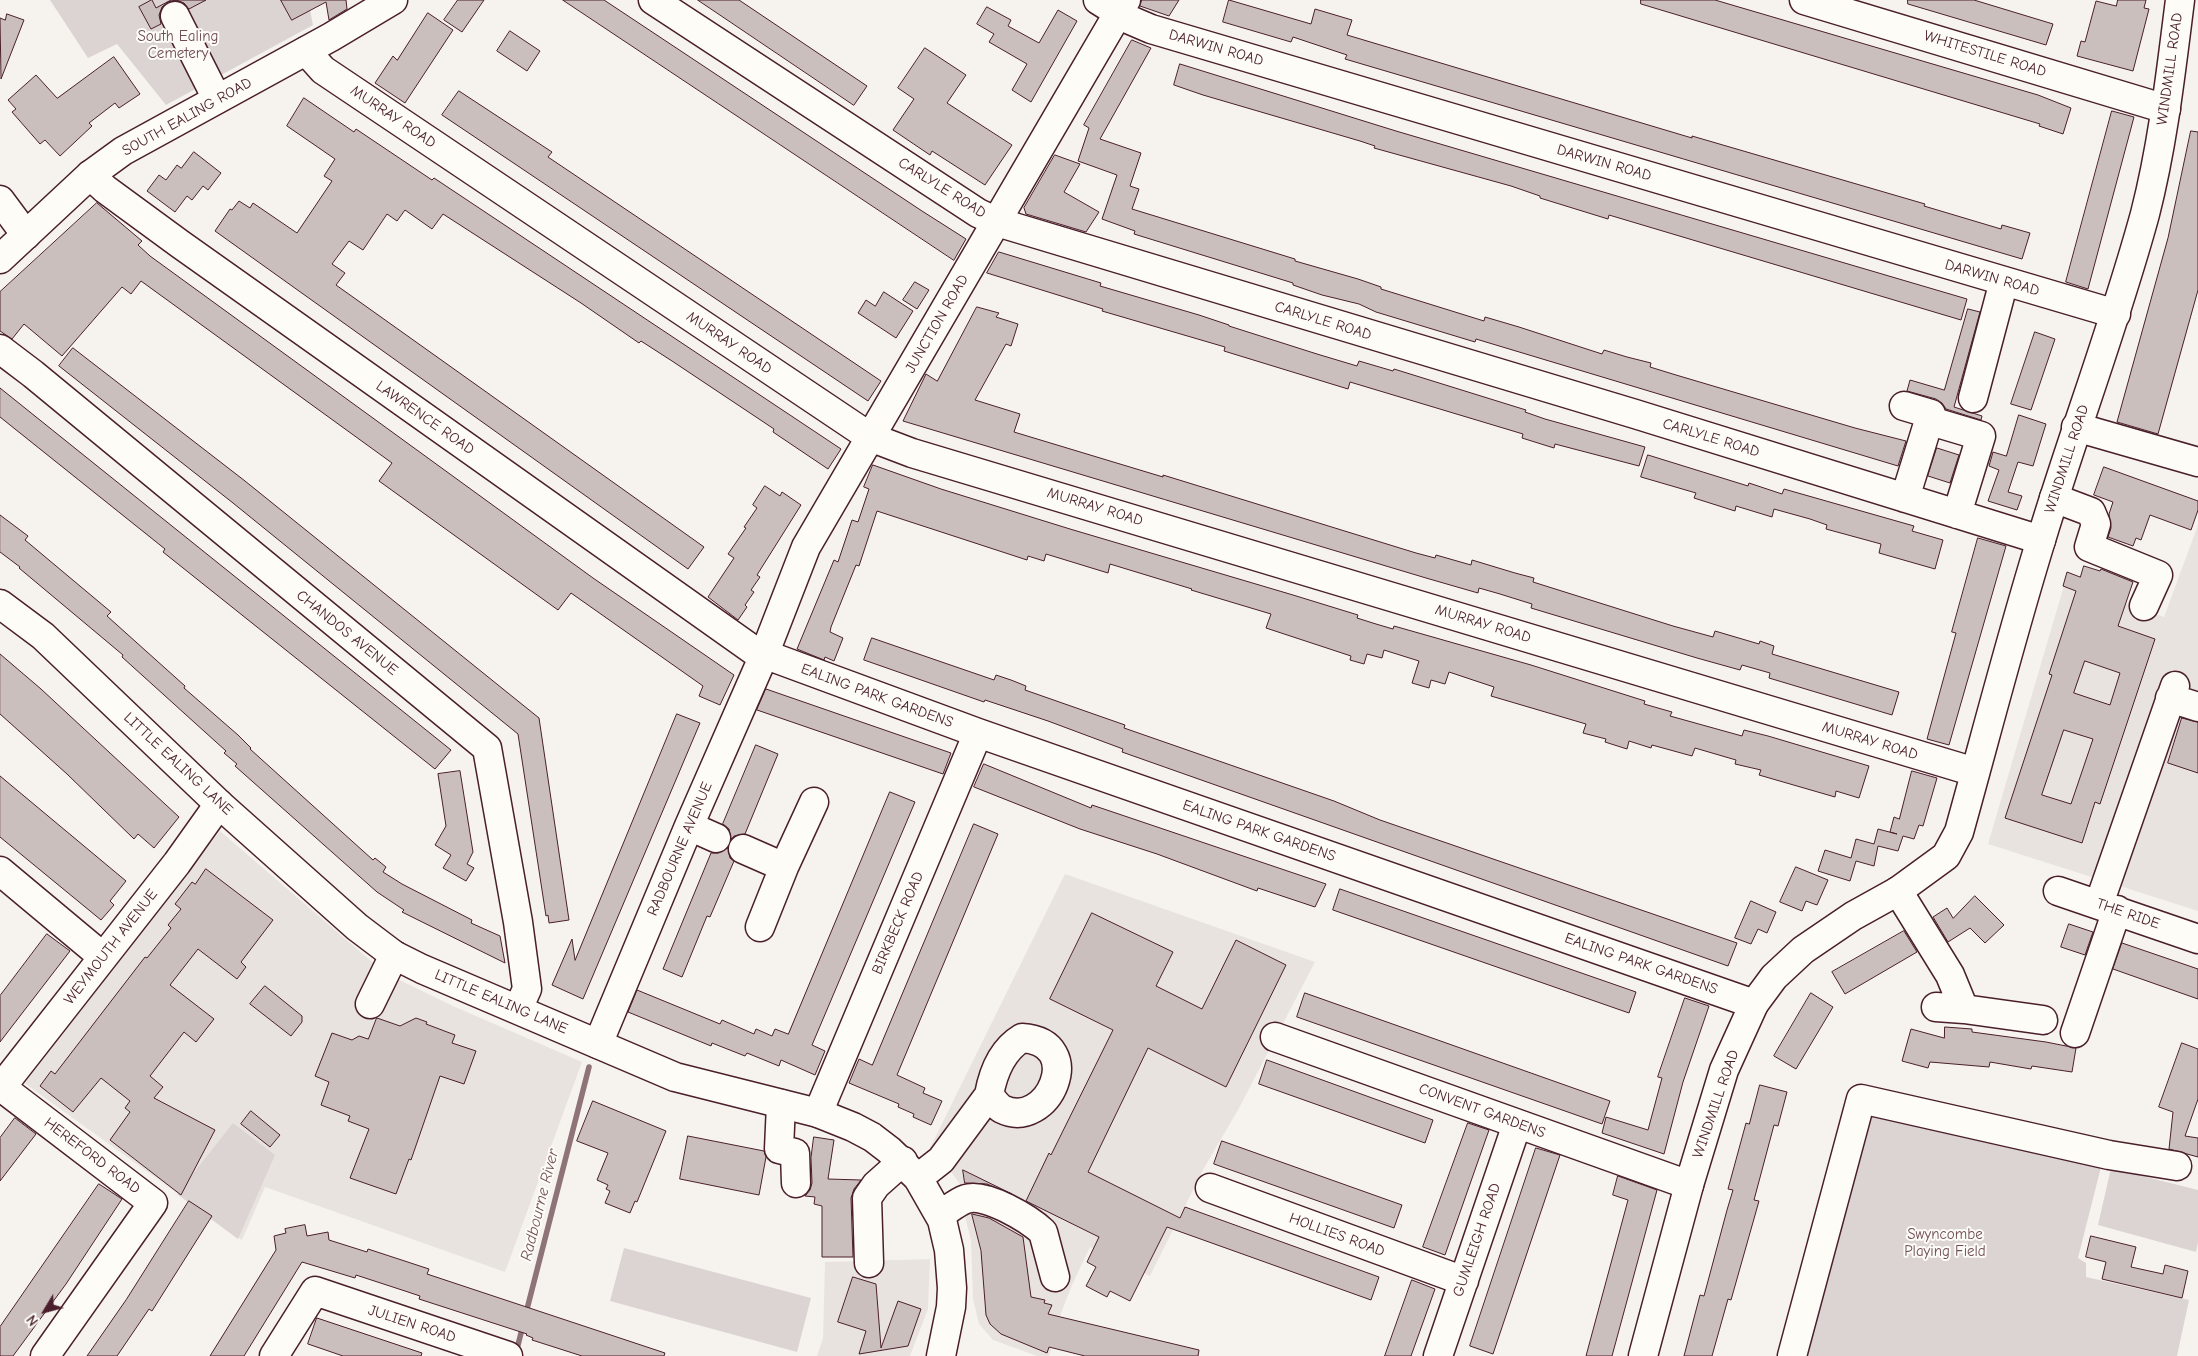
<!DOCTYPE html>
<html>
<head>
<meta charset="utf-8">
<style>
  body { margin:0 }
  #map { position:relative; width:2198px; height:1356px; overflow:hidden; background:#f6f3ef; font-family:"Comic Neue",sans-serif }
  canvas { display:block }
  .north { position:absolute; left:20px; top:1286px; width:50px; height:50px; -webkit-text-stroke:4px #fdfcf7; paint-order:stroke; rotate:233deg; font-size:14px; font-weight:700; line-height:20px; text-align:center; color:#4a1f2b }
  .north::after { content:''; display:block; margin:auto; width:18px; height:22px; background:#4a1f2b; clip-path:polygon(50% 0,100% 100%,50% 72%,0 100%) }
</style>
</head>
<body>
<div id="map">
<canvas width="2198" height="1356"></canvas>
<div class="north">N</div>
</div>
<script>
const g = document.querySelector('canvas').getContext('2d');
g.lineJoin = 'round';
function fillPath(path, color) {
  g.fillStyle = color;
  g.fill(path, 'evenodd');
}
function trace(path, color, width, dash) {
  g.strokeStyle = color;
  g.lineWidth = width;
  g.lineCap = dash ? 'butt' : 'round';
  g.setLineDash(dash || []);
  g.stroke(path);
}
function write(font, color, halo, rows, align = 'center') {
  g.font = font + ' "Comic Neue",sans-serif';
  g.lineWidth = 4;
  g.setLineDash([]);
  g.textBaseline = 'middle';
  g.strokeStyle = halo;
  g.fillStyle = color;
  for (const [text, x, y, turn = 0] of rows) {
    g.save();
    g.translate(x, y);
    g.rotate((+turn || 0) * Math.PI / 180);
    g.textAlign = isNaN(turn) ? turn : align;
    if (halo) g.strokeText(text, 0, 0);
    g.fillText(text, 0, 0);
    g.restore();
  }
}
const built = new Path2D(`
  M2198 525V911L1988 844 2065 582 2164 617Z
  M220 831 385 973 453 1006 582 1062 505 1272 265 1187 242 1240 23 1082Z
  M1065 874 1315 962 1238 1110 1204 1168 1150 1276 1090 1247 1072 1285 1058 1321H1061L1049 1356H1037L993 1340 979 1324 973 1299 971 1240 963 1209V1189L948 1167 929 1150Z
  M930 1259 928 1309 910 1356H817L823 1338 825 1262Z`);
const green = new Path2D(`
  M50 0H308L313 25 166 105 117 44 88 58Z
  M1863 1114 2098 1155 2102 1163 2078 1258 2086 1263V1277L2189 1300 2177 1356H1798Z
  M233 1123 275 1155 238 1239 177 1194Z
  M2111 1168 2198 1190V1242L2196 1252 2098 1225Z
  M624 1248 811 1298 797 1352 610 1301Z`);
const stream = new Path2D(`
  M526 1313 589 1067
  M517 1349 523 1325`);
const building = new Path2D(`
  M152 0 156 8 171 0H206L189 9 184 3 176 0 168 2 162 7 159 15 161 24 151 29 139 7Z
  M281 0H346L347 9 329 20 326 2 292 20Z
  M458 0H484L462 32 444 20Z
  M563 0H604L922 211 966 239 954 260Z
  M698 0H739L867 86 854 105Z
  M1142 0H1179L1169 16 1140 6Z
  M1229 0 1311 24 1315 9 1352 20 1347 35 1692 138V136L1925 204 1924 206 2001 229 2002 225 2030 233 2022 259 1345 59 1347 55 1293 37 1291 42 1223 22Z
  M1641 0H1715L2038 95 2071 108 2063 134 2039 126 2040 124 1641 4Z
  M1908 0H1974L2053 24 2046 45 1908 4Z
  M2118 0H2146L2144 8 2149 9 2133 71 2077 56 2081 41 2085 42 2096 1 2116 6Z
  M987 7 1011 20 1008 26 1039 43 1058 10 1077 21 1031 102 1012 90 1027 64 989 42 994 34 977 24Z
  M428 13 453 30 405 103 375 83 393 56 397 60Z
  M7 14 24 20 1 79 0 18 5 20Z
  M510 31 540 51 527 71 497 51Z
  M1132 40 1151 48 1100 139 1141 153 1130 186 1139 189 1132 209 1295 259V261L1358 279 1381 287V289L1484 321 1485 317 1519 327 1602 354 1604 350 1627 357 1651 363 1650 367 1676 375 1855 428 1906 441 1898 466 1476 339 1475 342 1376 312 1359 304 1322 295 1293 285V283L1134 234 1135 231 1102 219 1117 175 1078 161 1089 128 1084 125Z
  M925 48 966 75 947 103 1012 145 985 185 932 151 930 155 893 130 914 99 898 88Z
  M114 57 140 94 119 108 115 103 89 123 92 126 60 156 45 140 40 144 12 112 16 109 8 100 36 75 57 98Z
  M1180 64 1396 131 1967 299 1961 320 1609 215 1608 219 1540 198V196L1511 186 1374 148 1375 146 1360 141 1203 95 1174 85Z
  M459 91 552 152 548 157 881 381 868 401 442 115Z
  M304 98 354 132 356 129 432 180 434 178 841 449 828 469 773 432 774 429 672 361 641 341 639 343 581 303 443 214 432 229 405 210 397 221 387 214 363 250 349 241 332 264 345 273 336 285 704 547 688 569 215 231 230 209 232 210 239 201 250 208 253 203 297 233 332 181 324 176 335 159 287 126Z
  M2112 111 2134 117 2088 289 2066 282Z
  M2191 131 2198 132V290L2158 434 2117 422 2168 238Z
  M194 152 221 173 208 190 203 186 192 200 187 196 175 212 147 191 159 175 166 180 177 165 181 168Z
  M1055 155 1080 164 1064 192 1099 212 1086 232 1026 214 1024 208Z
  M97 203 142 241 138 245 150 256 593 578 734 675 720 705 699 696 703 686 571 593 558 610 379 481 392 463 141 281 131 294 122 287 62 356 24 324 12 339 0 331V292Z
  M999 252 1101 283 1100 286 1199 315 1229 325V326L1317 354 1357 366 1359 361 1393 371 1394 369 1526 410 1525 412 1545 419 1645 447 1639 466 1555 444 1554 448 1522 438 1523 434 1350 382 1348 389 1224 351 1225 347 1102 311 1103 309 987 273Z
  M915 282 929 290 917 309 903 300Z
  M884 292 913 311 896 338 858 313 866 300 875 306Z
  M977 307 999 313 996 317 1018 324 1011 346 1006 344 975 400 1020 414 1014 432 1163 477V475L1416 553 1435 558 1436 555 1471 565 1472 560 1515 573 1534 578 1533 582 1673 626 1713 637 1715 631 1759 644 1760 641 1774 646 1772 654 1899 692 1892 715 1769 678 1770 673 1742 665 1740 670 1697 658 1531 608 1532 604 1500 594 1479 588 1478 593 1426 578 903 421 926 374 937 381Z
  M1968 309 1980 312 1954 407 1982 416 1981 420 1946 409 1942 403 1936 399 1907 391 1910 380 1944 390Z
  M2035 332 2055 339 2031 410 2011 404Z
  M73 348 245 481 539 718 569 920 549 923 548 915 546 916 518 734 233 503 59 366Z
  M0 388 451 750 435 769 163 552 165 549 0 417Z
  M2019 415 2046 424 2033 466 2018 462 2008 492 2022 496 2017 510 1988 501 1999 470 1989 466 1993 452 2006 456Z
  M1937 448 1959 455 1950 483 1928 476Z
  M1648 455 1748 486 1749 483 1782 494 1784 489 1914 526 1912 531 1943 540 1935 569 1879 553 1881 544 1826 529 1827 525 1810 519 1774 509 1772 517 1736 506 1735 511 1694 498 1696 493 1641 477Z
  M873 465 941 489 1070 529 1293 595 1358 615 1357 618 1376 624 1393 629 1394 626 1531 665 1645 701 1644 704 1672 712 1670 716 1742 736 1744 730 1768 736 1869 766 1859 798 1836 791 1835 797 1759 775 1761 770 1735 764 1736 760 1695 748 1692 756 1652 745 1651 748 1629 741 1627 749 1605 742 1606 739 1583 733 1586 724 1491 696 1494 687 1449 672 1445 684 1431 680 1429 688 1412 683 1419 661 1403 656 1384 650 1382 658 1367 654 1364 664 1350 660 1351 656 1266 628 1271 614 1191 590 1192 589 1110 564 1108 573 1046 554 1044 561 1028 556 1027 560 877 511 859 566 856 565 831 627 830 632 843 638 834 661 825 657 824 660 797 649 834 560 838 562 852 520 858 522 869 489 864 487Z
  M2104 467 2198 501V510L2191 530 2150 515 2141 540 2136 538 2133 546 2108 537 2111 528 2109 514 2113 502 2094 495Z
  M765 486 780 496 782 492 801 505 757 575 760 577 751 590 754 592 745 605 747 607 738 620 708 597 734 558 728 554 746 528 744 527 757 508 753 505Z
  M0 515 28 536 25 540 111 612 107 616 185 686 184 688 238 735 251 748 250 749 373 860 375 858 386 867 383 872 402 884 472 920 471 923 500 936 505 963 402 912 404 910 377 892 235 766 237 764 224 753 226 751 122 657 123 655 19 568 20 567 0 552Z
  M1978 538 2006 546 1949 745 1927 739 1956 633 1952 632Z
  M2084 566 2100 571 2101 569 2133 582 2118 626 2155 639 2100 804 2095 802 2082 843 2005 818 2052 675 2049 674 2076 591 2063 586 2067 572 2080 577ZM2085 661 2120 673 2110 705 2074 693ZM2064 730 2093 739 2071 804 2042 795Z
  M872 638 994 680 996 675 1011 680 1026 686 1025 690 1125 725 1124 728 1334 801 1380 820 1737 943 1728 966 1122 752 1123 749 1048 721 985 700 984 702 864 660Z
  M0 654 41 689 179 817 154 848 138 834 134 839 67 774 0 714Z
  M766 689 951 753 943 774 757 710Z
  M677 714 700 723 583 999 552 985 572 939 575 960Z
  M2182 718 2198 722V773L2168 763Z
  M756 745 778 754 745 834 734 836 731 840 729 829 723 824Z
  M984 764 1091 808 1092 805 1326 884 1315 907 1258 888 1257 891 1157 854 1080 829 974 787Z
  M460 771 473 852 467 864 474 868 466 881 443 868 451 855 435 845 446 826 438 774Z
  M1912 771 1937 778 1923 826 1919 825 1914 839 1903 836 1898 851 1878 846 1874 866 1856 861 1850 881 1818 871 1825 850 1851 858 1856 839 1874 844 1878 829 1897 834 1890 832 1894 817 1899 819Z
  M0 776 126 881 110 901 114 905 101 920 0 837Z
  M890 792 915 802 812 1045 825 1051 815 1075 781 1060 779 1066 747 1053 745 1056 712 1043 711 1046 628 1012 637 990 720 1024 722 1020 754 1034 756 1029 772 1036 775 1029 788 1034Z
  M974 824 998 834 897 1075 925 1088 923 1093 942 1101 931 1125 913 1117 914 1114 898 1107 899 1104 849 1083 859 1059 872 1065Z
  M728 847 730 858 734 861 710 917 707 916 682 977 663 969 711 853H718Z
  M1796 867 1828 880 1817 905 1806 901 1802 911 1780 902Z
  M206 869 273 920 241 962 246 967 237 979 198 949 170 985 214 1019 196 1042 184 1032 150 1076 163 1087 154 1098 215 1130 181 1195 110 1140 130 1112 125 1108 130 1101 101 1078 73 1112 40 1086 51 1071 55 1074 145 957 147 958 171 928 168 925 181 909 175 904 192 882 195 884Z
  M1340 889 1636 992 1629 1013 1333 910Z
  M1975 896 2004 925 1985 943 1970 928 1948 942 1933 917 1947 908 1953 918Z
  M1751 901 1776 912 1767 933 1758 929 1751 944 1735 938Z
  M1092 913 1173 952 1156 986 1202 1009 1236 940 1286 965 1226 1087 1148 1048 1088 1172 1180 1218 1185 1207 1379 1277 1371 1300 1167 1227 1130 1301 1110 1291 1107 1297 1086 1286 1096 1267 1087 1262 1099 1237 1026 1201 1049 1153 1051 1155 1113 1030 1050 999Z
  M2069 924 2093 932 2085 955 2061 947Z
  M1904 931 1917 952 1845 994 1832 972Z
  M47 934 70 951 0 1042V996Z
  M2122 943 2198 969V999L2113 969Z
  M265 986 302 1016V1022L291 1036 250 1004Z
  M1305 993 1610 1101 1602 1124 1297 1017Z
  M1811 993 1833 1007 1796 1069 1774 1056Z
  M1685 998 1709 1006 1683 1082 1664 1154 1602 1133 1606 1117 1648 1130 1662 1078 1658 1077Z
  M377 1018 400 1026 416 1018 427 1022 426 1024 455 1035 452 1043 476 1051 464 1084 440 1076 411 1160 409 1159 396 1194 350 1178 369 1129 348 1121 350 1116 321 1105 329 1082 315 1076 332 1033 352 1040 359 1036 368 1039Z
  M1945 1027 1972 1029V1032L2046 1042 2076 1048 2072 1072 2032 1066 2031 1069 1990 1062 1989 1067 1930 1062 1928 1068 1902 1061 1911 1029 1944 1038Z
  M2182 1043 2198 1049V1099L2185 1136 2198 1138V1157L2169 1149 2173 1112 2159 1107Z
  M1267 1060 1433 1120 1425 1143 1259 1084Z
  M1760 1085 1787 1092 1778 1126 1774 1125 1754 1200 1759 1201 1731 1300 1728 1299 1712 1356H1684L1700 1295 1704 1296 1727 1210 1733 1190 1728 1189 1746 1123 1749 1124Z
  M593 1101 666 1131 637 1202 635 1201 630 1213 605 1203 610 1191 606 1189 608 1185 597 1180 608 1153 577 1141Z
  M251 1111 280 1135 270 1147 241 1124Z
  M15 1118 36 1134 0 1181V1138Z
  M1468 1123 1489 1130 1445 1255 1423 1247Z
  M688 1136 764 1151 766 1157 759 1195 680 1179Z
  M814 1137 834 1140 828 1179 861 1180 854 1189 851 1198 853 1257H822V1206L814 1204 815 1197 805 1196 810 1190 812 1183 811 1158Z
  M1222 1141 1402 1205 1394 1228 1214 1164Z
  M1536 1148 1560 1155 1493 1354 1470 1346Z
  M963 1170 1012 1194 987 1184 965 1183Z
  M1618 1176 1657 1190 1612 1356H1586L1628 1200 1613 1195Z
  M99 1184 122 1199 66 1284 13 1356H0V1327Z
  M189 1201 212 1216 152 1311 149 1309 117 1356H87L126 1300Z
  M972 1214 989 1218 1023 1237 1031 1297 1045 1300 1044 1303 1052 1305 1048 1314 1199 1350 1198 1356H1085L1049 1347 1047 1353 1001 1334 990 1324 986 1315 981 1251Z
  M305 1225 307 1236 328 1232 329 1240 367 1252 368 1249 429 1269 427 1274 665 1353 664 1356H582L532 1340 533 1338 526 1335 527 1334 419 1299 420 1296 405 1291 356 1275 355 1278 302 1262 244 1356H210L276 1250 274 1236 286 1233 285 1229Z
  M2091 1236 2136 1247 2131 1267 2163 1274 2165 1265 2188 1271 2182 1298 2102 1279 2106 1262 2086 1257Z
  M853 1277 876 1284 881 1348 898 1301 921 1309 908 1346 859 1354 866 1331 838 1322Z
  M1412 1280 1435 1289 1411 1356H1385Z
  M317 1318 422 1353 421 1356H343L308 1344Z`);
const minor = new Path2D(`
  M653 0 978 213 997 222 1635 414 2041 540
  M1098 0 1130 20 1151 29 2116 314
  M1804 0 2166 109
  M175 16 217 99
  M306 51 323 70 870 437 912 453 1975 772
  M90 175 105 189 180 244 753 650 978 733 1754 1004
  M0 200 26 235
  M0 349 33 374 487 748 518 922 527 989 518 1009
  M1973 398 2004 281
  M1904 406 1931 414 1905 498
  M1934 422 1981 436 1957 514
  M2076 427 2198 462
  M2054 498 2091 512 2096 524 2089 547 2158 575 2144 606
  M2170 698 2198 707
  M689 826 716 838
  M743 849 784 867
  M0 871 103 957
  M1898 891 1950 975 1964 1009 1936 1007
  M2058 891 2198 939
  M2099 904 2175 686
  M760 927 784 867 814 802
  M370 1004 394 955
  M1964 1009 2043 1020
  M2075 1033 2117 910
  M1275 1037 1689 1185
  M1022 1038C1088 1042 1048 1132 1002 1109 997 1106 993 1100 989 1095 993 1073 1002 1050 1022 1038Z
  M598 1044 689 826 764 655 806 547 1126 0
  M1 1087 153 1203 45 1356
  M0 1089 177 863 219 804
  M781 1104 779 1149 795 1153 796 1183
  M818 1113 978 733
  M918 1178 941 1160 989 1095
  M1210 1188 1464 1281
  M940 1215C948 1210 957 1202 966 1199 985 1192 1029 1219 1043 1232L1055 1277
  M869 1263 867 1198 876 1185 903 1161
  M274 1356 315 1291 508 1356
  M1438 1356 1517 1124
  M1792 1356 1861 1099 2109 1155 2177 1166`);
const major = new Path2D(`
  M0 259 90 175 123 151 331 37 393 0
  M0 604 43 636 219 804 357 927 394 955 422 969 675 1077 818 1113 853 1127 872 1137 889 1150 918 1178 942 1220 949 1250 952 1288 951 1307 941 1356
  M1643 1356 1689 1185 1724 1070 1754 1004 1774 977 1803 950 1853 916 1898 891 1946 856 1959 832C1986 735 2011 637 2041 540 2074 431 2115 324 2145 214 2163 144 2171 71 2180 0`);
const parkNames = [
  ["South Ealing",178,37],
  ["Cemetery",178,54],
  ["Swyncombe",1945,1235],
  ["Playing Field",1945,1252]
];
const streetNames = [
  ["DARWIN ROAD",1216,48,16],
  ["WHITESTILE ROAD",1985,54,17],
  ["WINDMILL ROAD",2170,69,-82],
  ["SOUTH EALING ROAD",187,117,-29],
  ["MURRAY ROAD",393,117,34],
  ["DARWIN ROAD",1604,163,16],
  ["CARLYLE ROAD",942,188,32],
  ["DARWIN ROAD",1992,278,16],
  ["CARLYLE ROAD",1323,321,17],
  ["JUNCTION ROAD",937,324,-60],
  ["MURRAY ROAD",729,343,34],
  ["LAWRENCE ROAD",425,418,35],
  ["CARLYLE ROAD",1711,438,17],
  ["WINDMILL ROAD",2067,459,-72],
  ["MURRAY ROAD",1095,507,17],
  ["MURRAY ROAD",1483,624,17],
  ["CHANDOS AVENUE",347,633,39],
  ["EALING PARK GARDENS",877,696,20],
  ["MURRAY ROAD",1870,741,17],
  ["LITTLE EALING LANE",178,764,43],
  ["EALING PARK GARDENS",1259,831,19],
  ["RADBOURNE AVENUE",680,849,-67],
  ["THE RIDE",2128,914,19],
  ["BIRKBECK ROAD",898,923,-67],
  ["WEYMOUTH AVENUE",111,947,-52],
  ["EALING PARK GARDENS",1641,964,19],
  ["LITTLE EALING LANE",501,1002,23],
  ["WINDMILL ROAD",1716,1104,-71],
  ["CONVENT GARDENS",1482,1111,20],
  ["HEREFORD ROAD",92,1156,37],
  ["HOLLIES ROAD",1337,1235,20],
  ["GUMLEIGH ROAD",1477,1240,-71],
  ["JULIEN ROAD",412,1324,18]
];
const waterNames = [
  ["Radbourne River",540,1205,-76]
];
fillPath(built, '#e9e3e0');
fillPath(green, '#dcd4d2');
trace(stream, '#8e7378', 5.5);
fillPath(building, '#cbbfbe');
trace(building, '#4a1f2b', 1);
trace(minor, '#4a1f2b', 31);
trace(major, '#4a1f2b', 31);
trace(minor, '#fdfcf7', 28);
trace(major, '#fdfcf7', 28);
write('15px', '#6e4c55', '#fdfcf7', parkNames);
write('15px', '#4a1f2b', '#fdfcf7', streetNames);
write('italic 16px', '#725058', '#fdfcf7', waterNames);
</script>
</body>
</html>
